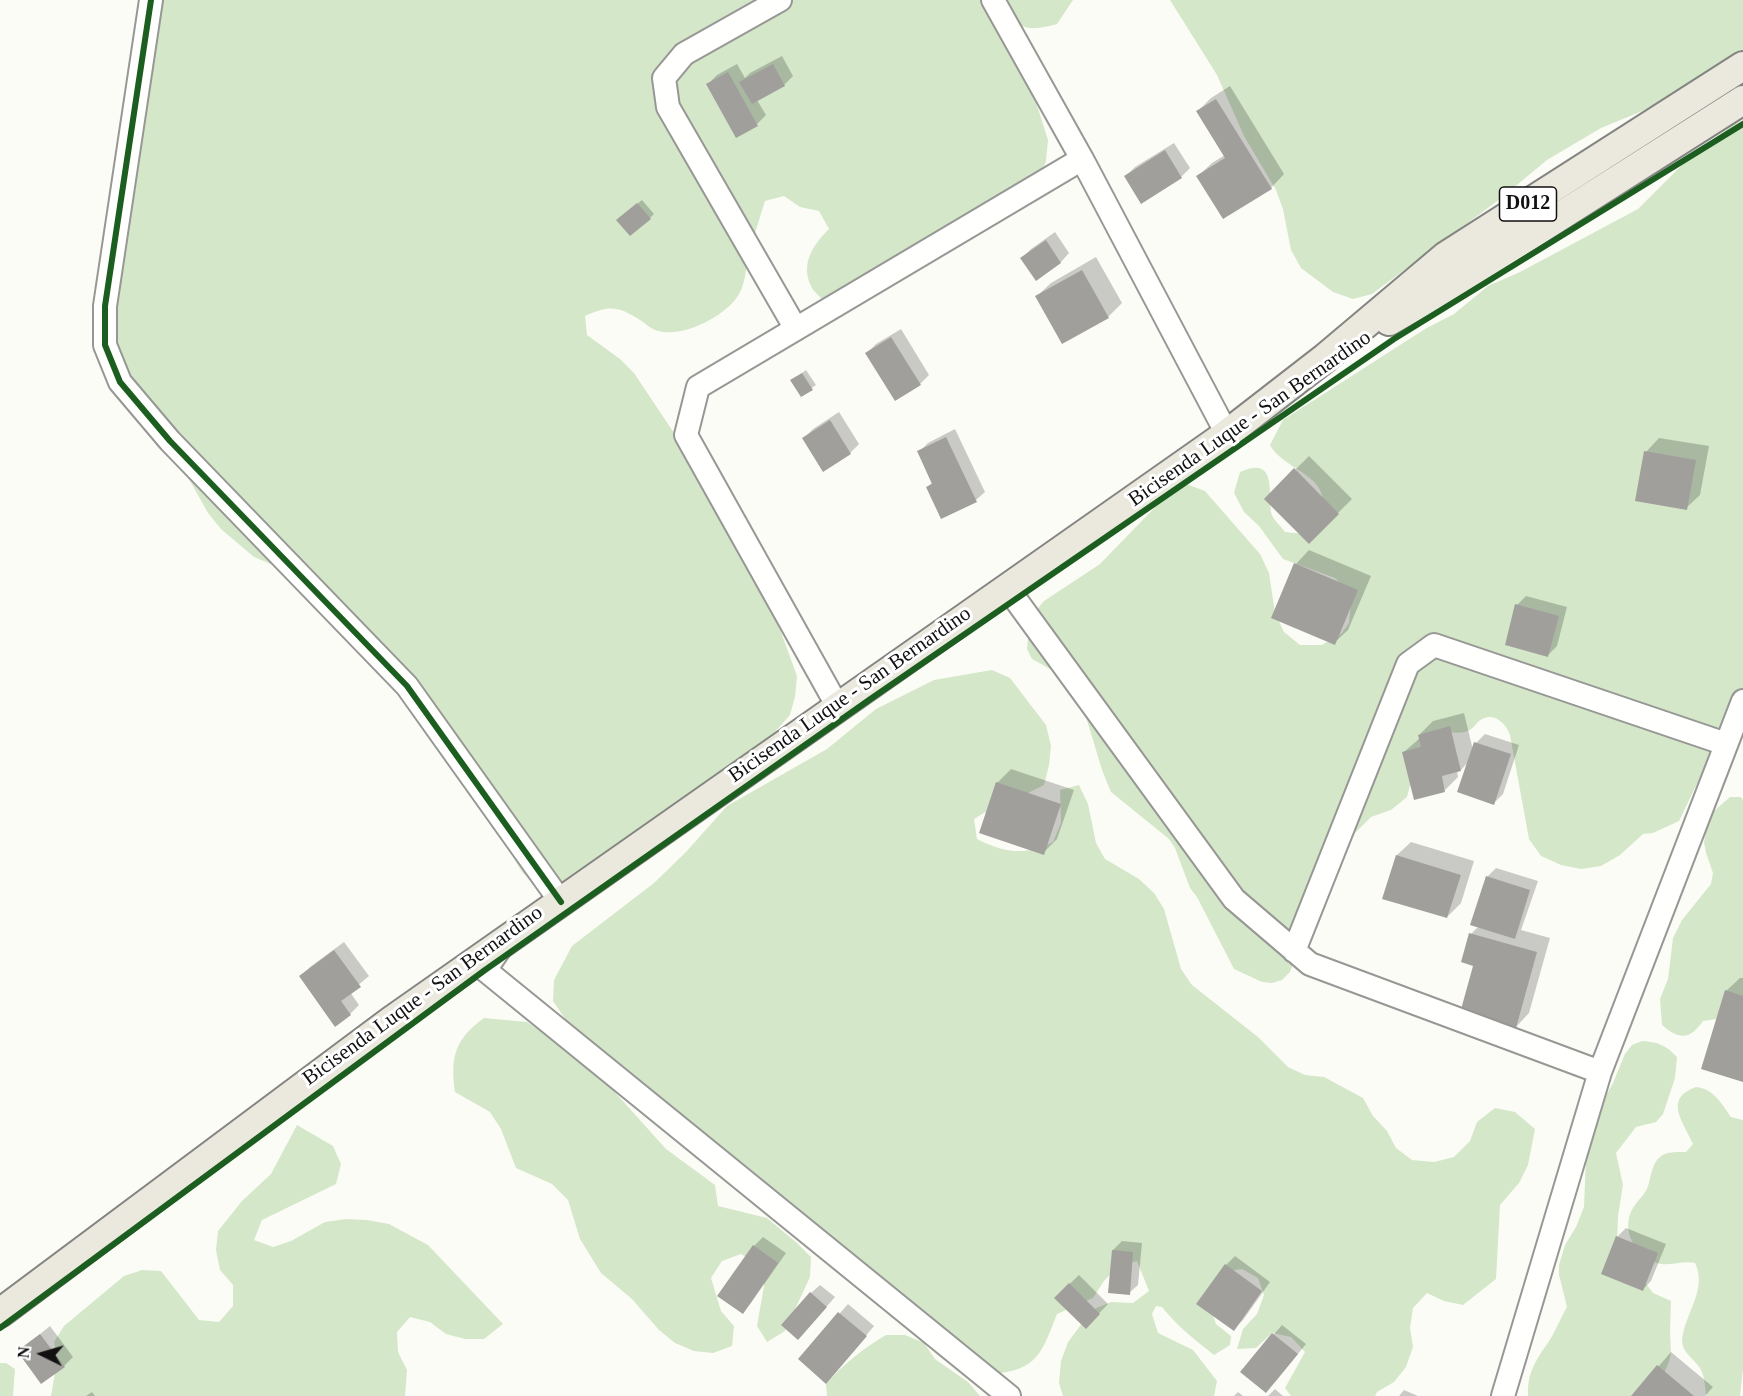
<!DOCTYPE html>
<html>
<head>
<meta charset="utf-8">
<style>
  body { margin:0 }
  #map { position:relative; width:1743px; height:1396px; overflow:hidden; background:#fcfcf7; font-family:"Times New Roman",serif }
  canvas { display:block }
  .north { position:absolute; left:12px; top:1324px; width:60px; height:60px; -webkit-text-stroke:4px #fff; paint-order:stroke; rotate:275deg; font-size:16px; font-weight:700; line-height:24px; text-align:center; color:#111 }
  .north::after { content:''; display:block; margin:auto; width:21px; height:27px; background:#111; clip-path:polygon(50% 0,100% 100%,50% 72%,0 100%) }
</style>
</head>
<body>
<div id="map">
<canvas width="1743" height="1396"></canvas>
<div class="north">N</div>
</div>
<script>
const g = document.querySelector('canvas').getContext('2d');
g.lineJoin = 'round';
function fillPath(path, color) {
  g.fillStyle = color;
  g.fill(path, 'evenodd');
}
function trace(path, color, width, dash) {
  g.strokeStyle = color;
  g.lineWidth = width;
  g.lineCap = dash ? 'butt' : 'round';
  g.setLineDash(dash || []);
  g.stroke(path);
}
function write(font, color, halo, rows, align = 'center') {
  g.font = font + ' "Times New Roman",serif';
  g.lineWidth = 6;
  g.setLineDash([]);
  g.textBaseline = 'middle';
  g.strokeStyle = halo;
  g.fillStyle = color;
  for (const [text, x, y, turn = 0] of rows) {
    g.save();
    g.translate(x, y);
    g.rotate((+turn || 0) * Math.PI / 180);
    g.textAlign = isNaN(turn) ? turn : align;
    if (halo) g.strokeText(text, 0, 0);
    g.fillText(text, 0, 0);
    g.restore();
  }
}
const forest = new Path2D(`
  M163 0H985L1033 64 1036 102 1048 140 1046 161 1033 198 1018 211 982 231 824 301C820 297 813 291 811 286 800 263 814 244 829 229L819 211 800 207 784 196 765 201C759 220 753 239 748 258 746 269 745 284 739 294 727 316 680 340 655 330 650 328 645 323 640 320 618 306 609 305 585 316L587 335 620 359 634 373 692 460 770 602 797 676 795 697 790 715 764 744 593 871 557 886 537 888 522 872 512 855 475 768 309 580 254 557 221 529 208 513 175 454 137 399 114 338 110 297 144 84Z
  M996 0H1073L1057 24C1021 34 1019 26 996 0Z
  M1170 0H1743V61L1640 112 1601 128 1547 160 1500 199 1372 294 1353 299 1333 292 1301 268 1291 250 1283 209 1276 190 1244 136 1217 75Z
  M1743 120V716L1714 741 1708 761 1679 821 1653 833 1643 834 1620 855 1601 866 1581 869 1561 865 1541 856 1529 839 1510 735C1506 724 1495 712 1482 719 1476 722 1475 728 1468 731 1461 734 1452 732 1444 732L1417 758 1407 797 1391 810 1371 817 1343 845 1324 883 1290 972 1282 980 1272 983 1262 982 1234 969 1197 897 1190 888 1175 848 1169 839 1111 792 1102 770 1080 697 1068 679 1032 659 1027 649 1030 618 1044 601 1100 564 1166 496 1186 484 1205 491 1260 554 1269 573 1275 613 1284 632 1300 645H1322L1342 633 1349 623 1351 601 1349 592 1335 578 1283 559 1259 526 1244 512 1234 493 1240 472C1277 455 1268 492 1271 512 1272 519 1281 526 1285 532L1305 534 1325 510C1323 504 1323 496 1320 490 1311 472 1280 464 1270 445L1283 420 1425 329 1454 314 1488 286 1520 272 1638 209 1685 162 1731 126Z
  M992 670 1010 678 1046 725 1051 746 1049 765 1044 785 1026 794 1007 799 974 819 977 839C1005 853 1025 856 1053 842L1061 823 1060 790 1079 785 1088 804 1096 843 1105 859 1139 879 1154 893 1164 909 1181 969 1192 985 1258 1037 1288 1067 1305 1075 1324 1077 1363 1098 1373 1116 1387 1131 1396 1148 1412 1160 1434 1162 1454 1157 1470 1141 1477 1122 1495 1108 1515 1112 1535 1129 1528 1165 1519 1183 1500 1205 1496 1279 1463 1305 1444 1301 1427 1293 1413 1308 1410 1328 1413 1347 1406 1367 1394 1382 1377 1392 1375 1396H1291L1285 1388 1305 1352 1291 1337 1272 1333 1256 1348 1237 1349 1243 1329 1257 1314 1264 1295 1258 1278 1242 1269 1222 1272 1210 1306 1216 1324 1231 1336 1230 1345 1214 1355C1195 1340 1176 1325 1162 1307L1156 1306 1152 1314 1158 1333 1193 1350 1217 1381 1214 1396H1063L1059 1383 1061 1361 1068 1342 1092 1310 1111 1302 1133 1303 1149 1291 1137 1261 1118 1266 1104 1281 1093 1298 1057 1314C1042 1352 1038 1370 993 1374L576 1035 553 1001 554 980 572 946 654 883 686 852 727 806 827 749 876 709 934 680Z
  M1730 797H1741L1743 800V1005L1723 1018 1703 1021C1690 1040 1679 1040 1662 1025L1660 999 1668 979 1673 938 1682 920 1711 884 1713 873 1706 853 1704 842 1708 821 1714 811Z
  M484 1018 527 1022 578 1057 595 1070 666 1149 715 1185 718 1206 767 1218 797 1243 811 1257 810 1277 785 1331 767 1342 757 1326 764 1286 761 1265 741 1254 722 1261 711 1278 721 1311 734 1326 732 1346 713 1353 694 1351 675 1343 659 1330 632 1299 601 1273 580 1239 568 1200 552 1184 516 1168 501 1129 490 1112 455 1092C450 1057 455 1039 484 1018Z
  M1642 1041C1658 1042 1666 1045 1677 1057L1675 1078 1663 1114 1656 1122 1636 1127 1616 1153 1623 1185 1618 1216 1617 1245 1653 1293 1671 1301 1670 1331 1671 1353 1669 1362 1654 1396H1528C1527 1370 1538 1358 1551 1338 1557 1328 1561 1317 1567 1307L1559 1275V1265L1565 1245 1576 1227 1584 1207 1587 1134 1596 1113 1613 1083 1625 1054 1632 1045Z
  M1696 1087C1714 1089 1721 1103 1731 1117L1743 1120V1368L1740 1396H1706C1705 1387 1705 1377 1700 1368 1694 1359 1682 1352 1682 1341 1684 1314 1708 1290 1695 1263 1681 1260 1667 1268 1654 1262 1631 1251 1620 1226 1635 1205 1639 1199 1646 1193 1648 1186 1651 1177 1652 1163 1660 1157 1667 1151 1677 1152 1686 1152L1693 1144C1683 1121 1663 1099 1696 1087Z
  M297 1125 333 1146 341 1164 336 1184 262 1220 254 1240 273 1247 291 1241 325 1222 346 1219 367 1220 389 1224 428 1245 503 1324 484 1339H465L446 1334 430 1322 410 1317 397 1332 398 1352 407 1370 405 1396H51L57 1361 54 1342 64 1326 124 1276 142 1270 161 1271 199 1320 219 1322 233 1306V1285L220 1270 216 1250 218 1231 242 1201 271 1174Z
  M886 1335H905L924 1343 935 1359 968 1382 980 1396H827L826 1384C843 1364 864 1348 886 1335Z
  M0 1363H6L15 1369 13 1396H0Z`);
const shadow = new Path2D(`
  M782 56 793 76 784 85 757 100 766 115 757 124 708 84 717 75 737 64 745 78 750 73Z
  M1230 86 1284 174 1271 188 1198 176 1212 163 1225 155 1198 111 1211 98Z
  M1174 143 1190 168 1181 177 1126 176 1135 167Z
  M642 200 654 214 650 218 622 216Z
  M1055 232 1069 253 1061 262 1036 279 1022 258 1031 249Z
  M1096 257 1122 303 1108 317 1037 296 1051 283Z
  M901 329 929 375 920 384 895 399 867 353 876 344Z
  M806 370 816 385 801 395 792 380Z
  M839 412 859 444 850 453 804 438 813 429Z
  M955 429 985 492 976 500 927 487 933 482 919 452 928 443Z
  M1659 438 1709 446 1700 495 1686 508 1646 452Z
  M1309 456 1352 499 1309 542 1266 499Z
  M1309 550 1371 576 1348 630 1334 643 1296 564Z
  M1526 596 1567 607 1557 646 1548 655 1517 605Z
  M1464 713 1473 750 1476 743 1485 734 1519 745 1503 794 1494 803 1469 761 1461 770 1457 771 1458 777 1445 790 1404 752 1420 738 1419 735 1433 721Z
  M1011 769 1074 790 1057 839 1043 853 997 783Z
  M1411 842 1474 861 1461 903 1447 917 1384 898 1397 855Z
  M1496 868 1538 881 1521 930 1550 938 1529 1013 1516 1027 1475 965 1471 934 1479 926 1487 877Z
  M344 942 369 976 350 992 359 1005 350 1014 301 976 310 967Z
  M1740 978H1743V1080L1726 991Z
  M1626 1228 1666 1244 1651 1281 1642 1290 1617 1237Z
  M763 1237 786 1253 751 1303 743 1312 754 1246Z
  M1122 1241 1142 1243 1138 1285 1129 1293 1113 1250Z
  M1235 1256 1270 1282 1243 1320 1234 1329 1226 1265Z
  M1079 1275 1108 1304 1086 1327 1056 1297Z
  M820 1285 835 1297 807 1329 811 1293Z
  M848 1304 874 1326 835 1373 800 1359Z
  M1282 1325 1306 1344 1275 1382 1242 1371Z
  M50 1326 73 1357 64 1366 19 1351Z
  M1671 1352 1713 1387 1705 1396H1633Z
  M1275 1389 1283 1396H1268Z
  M1404 1390 1418 1396H1399Z
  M92 1392 95 1396H86Z
  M1238 1392 1243 1396H1234Z`);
const building = new Path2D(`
  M773 64 785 86 752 104 739 82Z
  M728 72 758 126 736 138 706 84Z
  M1216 99 1272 189 1223 219 1196 176 1225 158 1196 111Z
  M1165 150 1182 178 1141 204 1124 176Z
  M637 203 651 219 630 236 616 220Z
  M1046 240 1061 263 1036 281 1020 258Z
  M1082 270 1109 318 1062 344 1035 296Z
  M891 337 921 385 895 401 865 353Z
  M802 373 813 390 801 397 790 380Z
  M830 420 851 454 823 472 802 438Z
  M946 437 977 502 941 519 926 487 932 484 917 451Z
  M1644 451 1696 460 1687 510 1635 501Z
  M1294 468 1339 514 1309 544 1264 499Z
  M1294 563 1358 590 1335 645 1271 618Z
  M1515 604 1559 616 1548 657 1505 645Z
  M1450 726 1461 771 1442 776 1445 792 1414 800 1402 752 1421 747 1418 735Z
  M1474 742 1511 754 1494 805 1457 792Z
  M996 782 1061 804 1044 855 979 833Z
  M1396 855 1461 875 1447 918 1382 899Z
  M1486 876 1530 890 1515 939 1470 925Z
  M1469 933 1537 952 1516 1028 1460 1013 1473 966 1461 962Z
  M334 950 361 987 341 1001 351 1015 335 1027 299 976Z
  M1725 990 1743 996V1082L1701 1069Z
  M1616 1236 1658 1253 1643 1291 1601 1274Z
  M753 1245 778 1263 743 1314 717 1296Z
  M1112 1250 1133 1252 1130 1295 1108 1293Z
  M1225 1264 1262 1291 1234 1331 1196 1304Z
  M1069 1283 1100 1314 1086 1329 1054 1298Z
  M810 1292 827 1307 798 1340 781 1325Z
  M838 1312 867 1336 826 1384 798 1359Z
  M1272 1333 1298 1354 1266 1393 1240 1372Z
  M40 1334 65 1367 41 1384 17 1351Z
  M1657 1365 1694 1396H1631Z`);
const minor = new Path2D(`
  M151 0 105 306V345L120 382 170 441 407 686 561 902
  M780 0 684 54 664 78 668 107 796 329
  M993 0 1082 159 1227 434
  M1013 584 1016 600 1234 899 1310 964 1600 1072
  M838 707 686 435 698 387 1082 159
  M501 947 485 970 1009 1396
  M1294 951 1408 664 1434 645 1726 744
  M1503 1396 1600 1072 1743 701`);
const major = new Path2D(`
  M1389 321 1455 283 1743 100
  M0 1313 391 1021 1227 434 1325 358 1446 256 1743 66`);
const cycleway = new Path2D(`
  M151 0 105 306V345L120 382 170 441 407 686 561 902
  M0 1328 485 970 869 700 1394 339 1743 124`);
const shields = [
  [1528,204,57]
];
const shieldNames = [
  ["D012",1528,204]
];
const streetNames = [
  ["Bicisenda Luque - San Bernardino",1250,419,-35],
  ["Bicisenda Luque - San Bernardino",850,695,-35],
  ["Bicisenda Luque - San Bernardino",423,996,-36]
];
fillPath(forest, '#d4e7c8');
fillPath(shadow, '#0003');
fillPath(building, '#a09f9c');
trace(minor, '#979795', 26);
trace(major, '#848482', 32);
trace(minor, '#fffffe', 22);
trace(major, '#ebe9dd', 28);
trace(cycleway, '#1b5e20', 6);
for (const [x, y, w] of shields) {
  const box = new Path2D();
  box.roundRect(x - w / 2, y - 17, w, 34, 4.5);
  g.fillStyle = '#fff';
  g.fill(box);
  trace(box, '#111', 1.5);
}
write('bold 20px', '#111', null, shieldNames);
write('21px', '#111', '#fff', streetNames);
</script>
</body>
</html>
